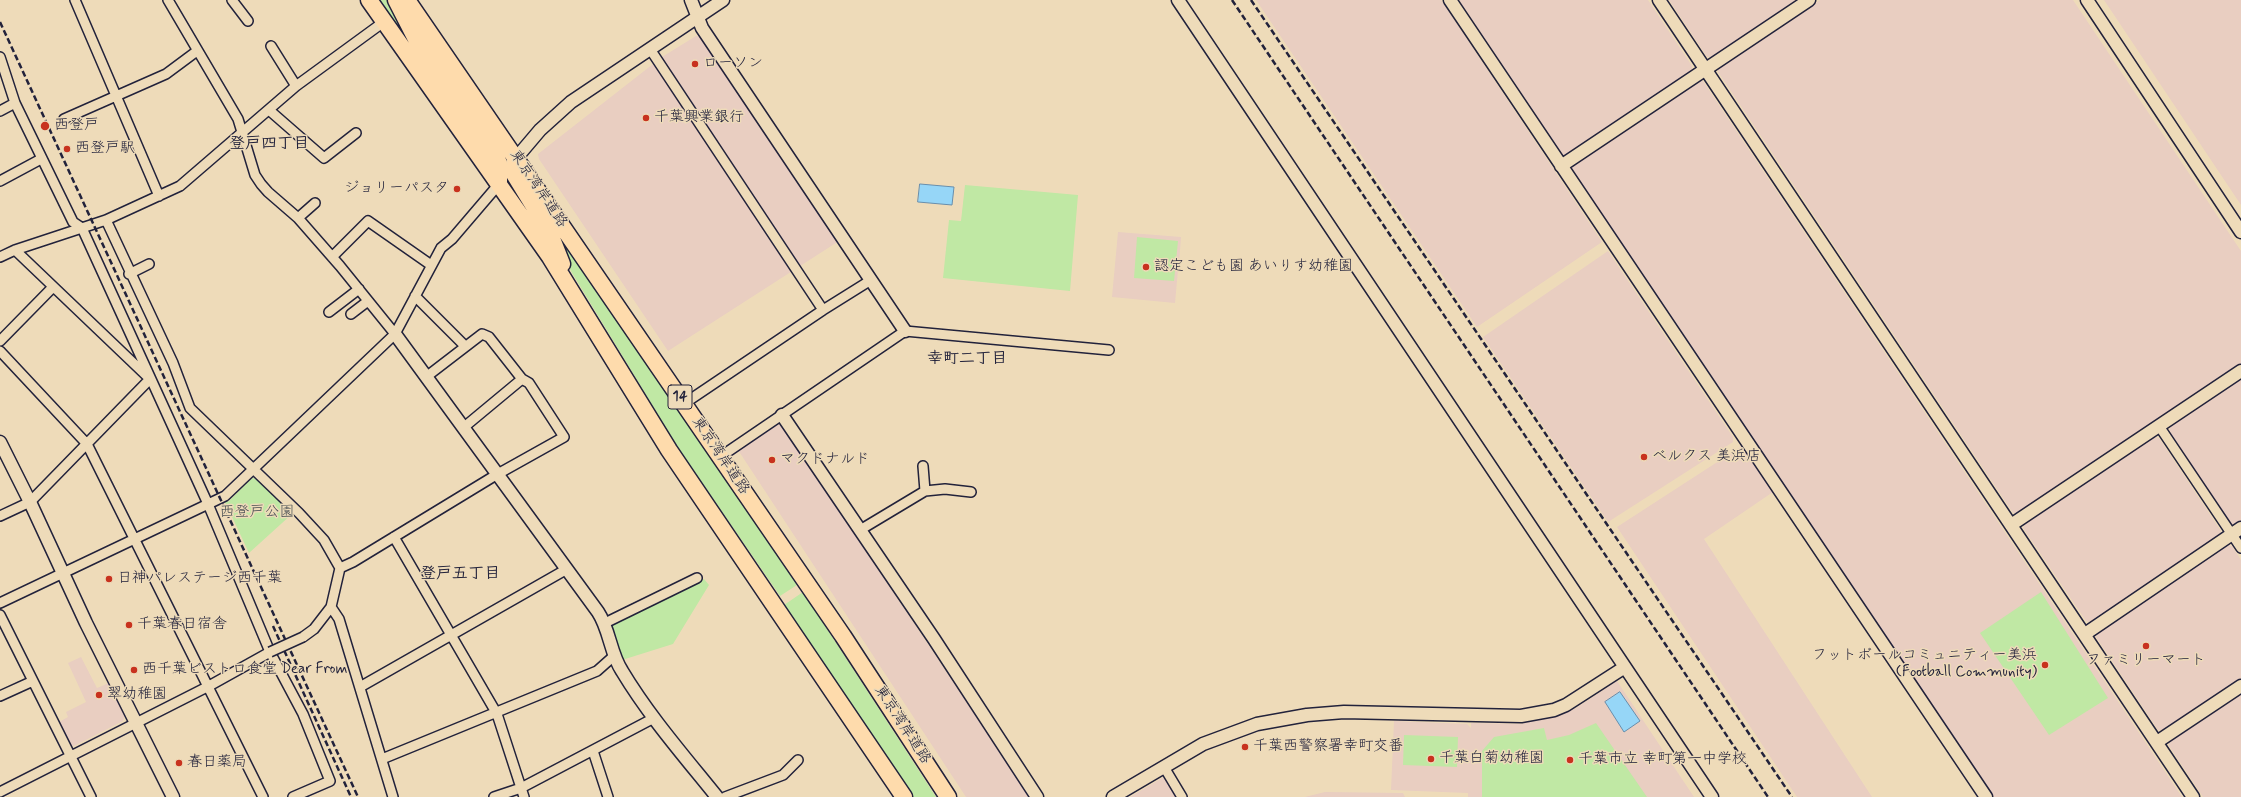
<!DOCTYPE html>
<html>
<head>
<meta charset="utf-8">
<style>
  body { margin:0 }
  canvas { display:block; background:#eedbb9 }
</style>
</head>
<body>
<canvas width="2241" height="797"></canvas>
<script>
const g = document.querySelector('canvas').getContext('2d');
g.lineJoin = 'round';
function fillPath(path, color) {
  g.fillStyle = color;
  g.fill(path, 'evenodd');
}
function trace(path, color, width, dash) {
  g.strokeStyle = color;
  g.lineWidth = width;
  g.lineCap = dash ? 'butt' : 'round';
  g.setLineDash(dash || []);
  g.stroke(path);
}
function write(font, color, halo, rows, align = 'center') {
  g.font = font + ' Mynerve,"Klee One",sans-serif';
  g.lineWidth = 3;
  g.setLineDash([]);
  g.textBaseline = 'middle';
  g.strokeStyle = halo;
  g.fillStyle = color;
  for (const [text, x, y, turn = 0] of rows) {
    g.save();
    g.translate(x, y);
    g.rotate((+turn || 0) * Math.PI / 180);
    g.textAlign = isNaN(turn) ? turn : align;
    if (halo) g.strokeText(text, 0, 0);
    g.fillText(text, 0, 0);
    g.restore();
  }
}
const built = new Path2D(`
  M1256 0H1441L1602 242 1477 327Z
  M1459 0H1648L1692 66V71L1565 156 1563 155Z
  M1669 0H1796L1712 57H1707Z
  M1820 0H2073L2241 251V364L2018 514 2013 513 1718 72V68Z
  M2104 0H2241V205Z
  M696 36 702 37 839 241 668 351 539 159 538 154 662 57Z
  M1698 81H1703L2182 797H1992L1572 170V166Z
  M1118 232 1181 237 1179 265H1177V269L1178 270 1175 303 1112 297Z
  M1608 251 1733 437V442L1608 522 1483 337Z
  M2241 379V521L2236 525 2231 524 2169 431 2170 427Z
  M777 423H780L1030 797H966L738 450Z
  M2154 437 2159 438 2221 531 2220 535 2090 622 2086 621 2023 528 2025 524Z
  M1742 446 1773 492 1704 539 1872 797H1797L1617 527Z
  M2227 545 2232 546 2241 560V678L2163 730H2158L2096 637 2097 633Z
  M81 657 97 688 109 683 125 715 123 721 74 746 69 744 59 722 68 717 66 712 86 702 68 663Z
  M1617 681 1694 797H1468V793L1391 790 1394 721 1467 724 1471 728V723L1520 724 1563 714 1576 708Z
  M2241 693V797H2203L2169 746V741Z
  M1162 778H1167L1178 797H1130Z
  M1325 792 1403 793 1405 797H1305Z`);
const green = new Path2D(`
  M379 0H393L491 159Z
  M965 185 1078 195 1070 291 943 278 949 220 961 221Z
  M540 210 597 289 797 585 780 596 679 449 572 273Z
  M1137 237 1178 241 1174 281 1134 278Z
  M252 478 258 479 292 514 249 553 225 502 229 501Z
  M704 579 709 585 673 644 622 660 610 626 612 623Z
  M803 592 936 797H912L884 753 784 605Z
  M2041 592 2108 698 2049 735 1980 633Z
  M1596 723 1647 797H1482V751L1494 737 1544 728 1547 740 1569 735Z
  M1404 735 1458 737 1457 767 1403 765Z`);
const water = new Path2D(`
  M920 184 954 187 952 205 918 202Z
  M1620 692 1640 721 1624 732 1605 702Z`);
const street = new Path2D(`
  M75 0 159 196
  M168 0 238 119 255 175 261 184 268 192 298 218 340 266 395 334
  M232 0 248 21
  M271 46 296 86
  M650 49 823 310
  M0 57 15 103 73 222 82 228 208 504 270 652 303 714 330 781 293 797
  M269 110 324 158 356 133
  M0 111 15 103
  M64 119 166 74 197 51
  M0 181 41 159
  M298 218 315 203
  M106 220 173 363 190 408 299 513 324 540 340 568
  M0 257 15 250 106 220 180 186 296 86 385 21
  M332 257 368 221 431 265
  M129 274 149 264
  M415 296 465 346
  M329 312 359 289
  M351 314 368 301
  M0 341 53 287
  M0 351 87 444 263 797
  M426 377 482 334 489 337 522 379
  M685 403 823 310 871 280
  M2159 426 2241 548
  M720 457 905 331 1109 350
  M923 466 925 491
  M0 516 30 502 150 379 15 250
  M865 527 925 491 945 489 971 492
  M394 537 497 714 524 797
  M0 603 225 496 395 334 441 248 452 239 499 184
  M331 607 339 619 393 797
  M0 615 91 797
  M605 623 697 578
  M303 637 314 629 331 607 340 568 353 562 496 475 564 437 529 383 522 379 463 428
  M360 687 567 569
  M0 696 33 681
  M593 751 608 797
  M382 759 597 671 615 655
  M1164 767 1182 797
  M0 792 209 686 270 652
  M494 797 521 788 654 718
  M725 797 783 775 798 760`);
const secondary = new Path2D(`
  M691 0 702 28 905 331
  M1178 0 1712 797
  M1450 0 1986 797
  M1659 0 2193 797
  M2087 0 2241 232
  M512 163 540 130 571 102 723 0
  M1561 166 1809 0
  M395 334 598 612C610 630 610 653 622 671 649 716 684 756 717 797
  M782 415 934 639 1037 797
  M0 442 30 502 86 623 173 797
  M2011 525 2241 371
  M2085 634 2241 528
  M2157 742 2241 686
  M1113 797 1203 744 1257 724 1307 715 1344 712 1521 716 1554 710 1566 705 1625 667`);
const highway = new Path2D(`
  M369 0 550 257 669 450 904 797
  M396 0 417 41 495 155 499 163V184
  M407 0 843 636 948 797
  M516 157 514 174 549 231 562 264`);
const rail = new Path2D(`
  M1232 0 1768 797
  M1251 0 1792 797
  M0 22 358 797
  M273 626 351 797`);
const streetBridge = new Path2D(`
  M270 652 303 637`);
const markers = [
  [695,64,4,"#c8321e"],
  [646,118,4,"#c8321e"],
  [45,126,5,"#c8321e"],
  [67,149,4,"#c8321e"],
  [457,189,4,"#c8321e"],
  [1146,267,4,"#c8321e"],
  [1644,457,4,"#c8321e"],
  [772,460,4,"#c8321e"],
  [109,579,4,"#c8321e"],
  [129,625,4,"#c8321e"],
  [2146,646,4,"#c8321e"],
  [2045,665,4,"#c8321e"],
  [134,670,4,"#c8321e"],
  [99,695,4,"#c8321e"],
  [1245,747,4,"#c8321e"],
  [1431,759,4,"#c8321e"],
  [1570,760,4,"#c8321e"],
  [179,763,4,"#c8321e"]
];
const shields = [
  [680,397,24]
];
const shieldNames = [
  ["14",680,397]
];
const poiNames = [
  ["ローソン",703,64],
  ["千葉興業銀行",654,118],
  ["西登戸",54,126],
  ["西登戸駅",75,149],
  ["ジョリーパスタ",449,189,"right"],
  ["認定こども園 あいりす幼稚園",1154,267],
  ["ベルクス 美浜店",1652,457],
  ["マクドナルド",780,460],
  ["日神パレステージ西千葉",117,579],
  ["千葉春日宿舎",137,625],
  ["フットボールコミュニティー美浜",2037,656,"right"],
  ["(Football Community)",2037,673,"right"],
  ["ファミリーマート",2146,661,"center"],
  ["西千葉ビストロ食堂 Dear From",142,670],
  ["翠幼稚園",107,695],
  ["千葉西警察署幸町交番",1253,747],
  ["千葉白菊幼稚園",1439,759],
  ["千葉市立 幸町第一中学校",1578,760],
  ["春日薬局",187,763]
];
const streetNames = [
  ["東京湾岸道路",538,189,56],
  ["東京湾岸道路",720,456,56],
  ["東京湾岸道路",902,725,57]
];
const parkNames = [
  ["西登戸公園",257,513]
];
const neighbourhoodNames = [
  ["登戸四丁目",269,145],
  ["幸町二丁目",967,360],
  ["登戸五丁目",460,575]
];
fillPath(built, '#e9cec1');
fillPath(green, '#c0e8a4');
fillPath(water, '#96d6f7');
trace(water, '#688eac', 1);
trace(street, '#22223b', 12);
trace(secondary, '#22223b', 15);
trace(highway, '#22223b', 19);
trace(street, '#eedbb9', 9);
trace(secondary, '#eedbb9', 12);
trace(highway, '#fedbac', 16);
trace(rail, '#22223b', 2.5, [6, 3]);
trace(streetBridge, '#22223b', 12, []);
trace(streetBridge, '#eedbb9', 9);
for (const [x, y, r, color] of markers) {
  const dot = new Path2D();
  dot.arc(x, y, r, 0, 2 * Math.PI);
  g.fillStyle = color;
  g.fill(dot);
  trace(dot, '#eedbb9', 1.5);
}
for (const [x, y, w] of shields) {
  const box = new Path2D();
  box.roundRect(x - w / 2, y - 12, w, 24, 3);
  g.fillStyle = '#eedbb9';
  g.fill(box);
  trace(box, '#22223b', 1);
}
write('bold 14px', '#22223b', null, shieldNames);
write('15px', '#22223b', '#eedbb9', poiNames, 'left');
write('15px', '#22223b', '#eedbb9', streetNames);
write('15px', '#424a50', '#eedbb9', parkNames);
write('bold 16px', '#22223b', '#eedbb9', neighbourhoodNames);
</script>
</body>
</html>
